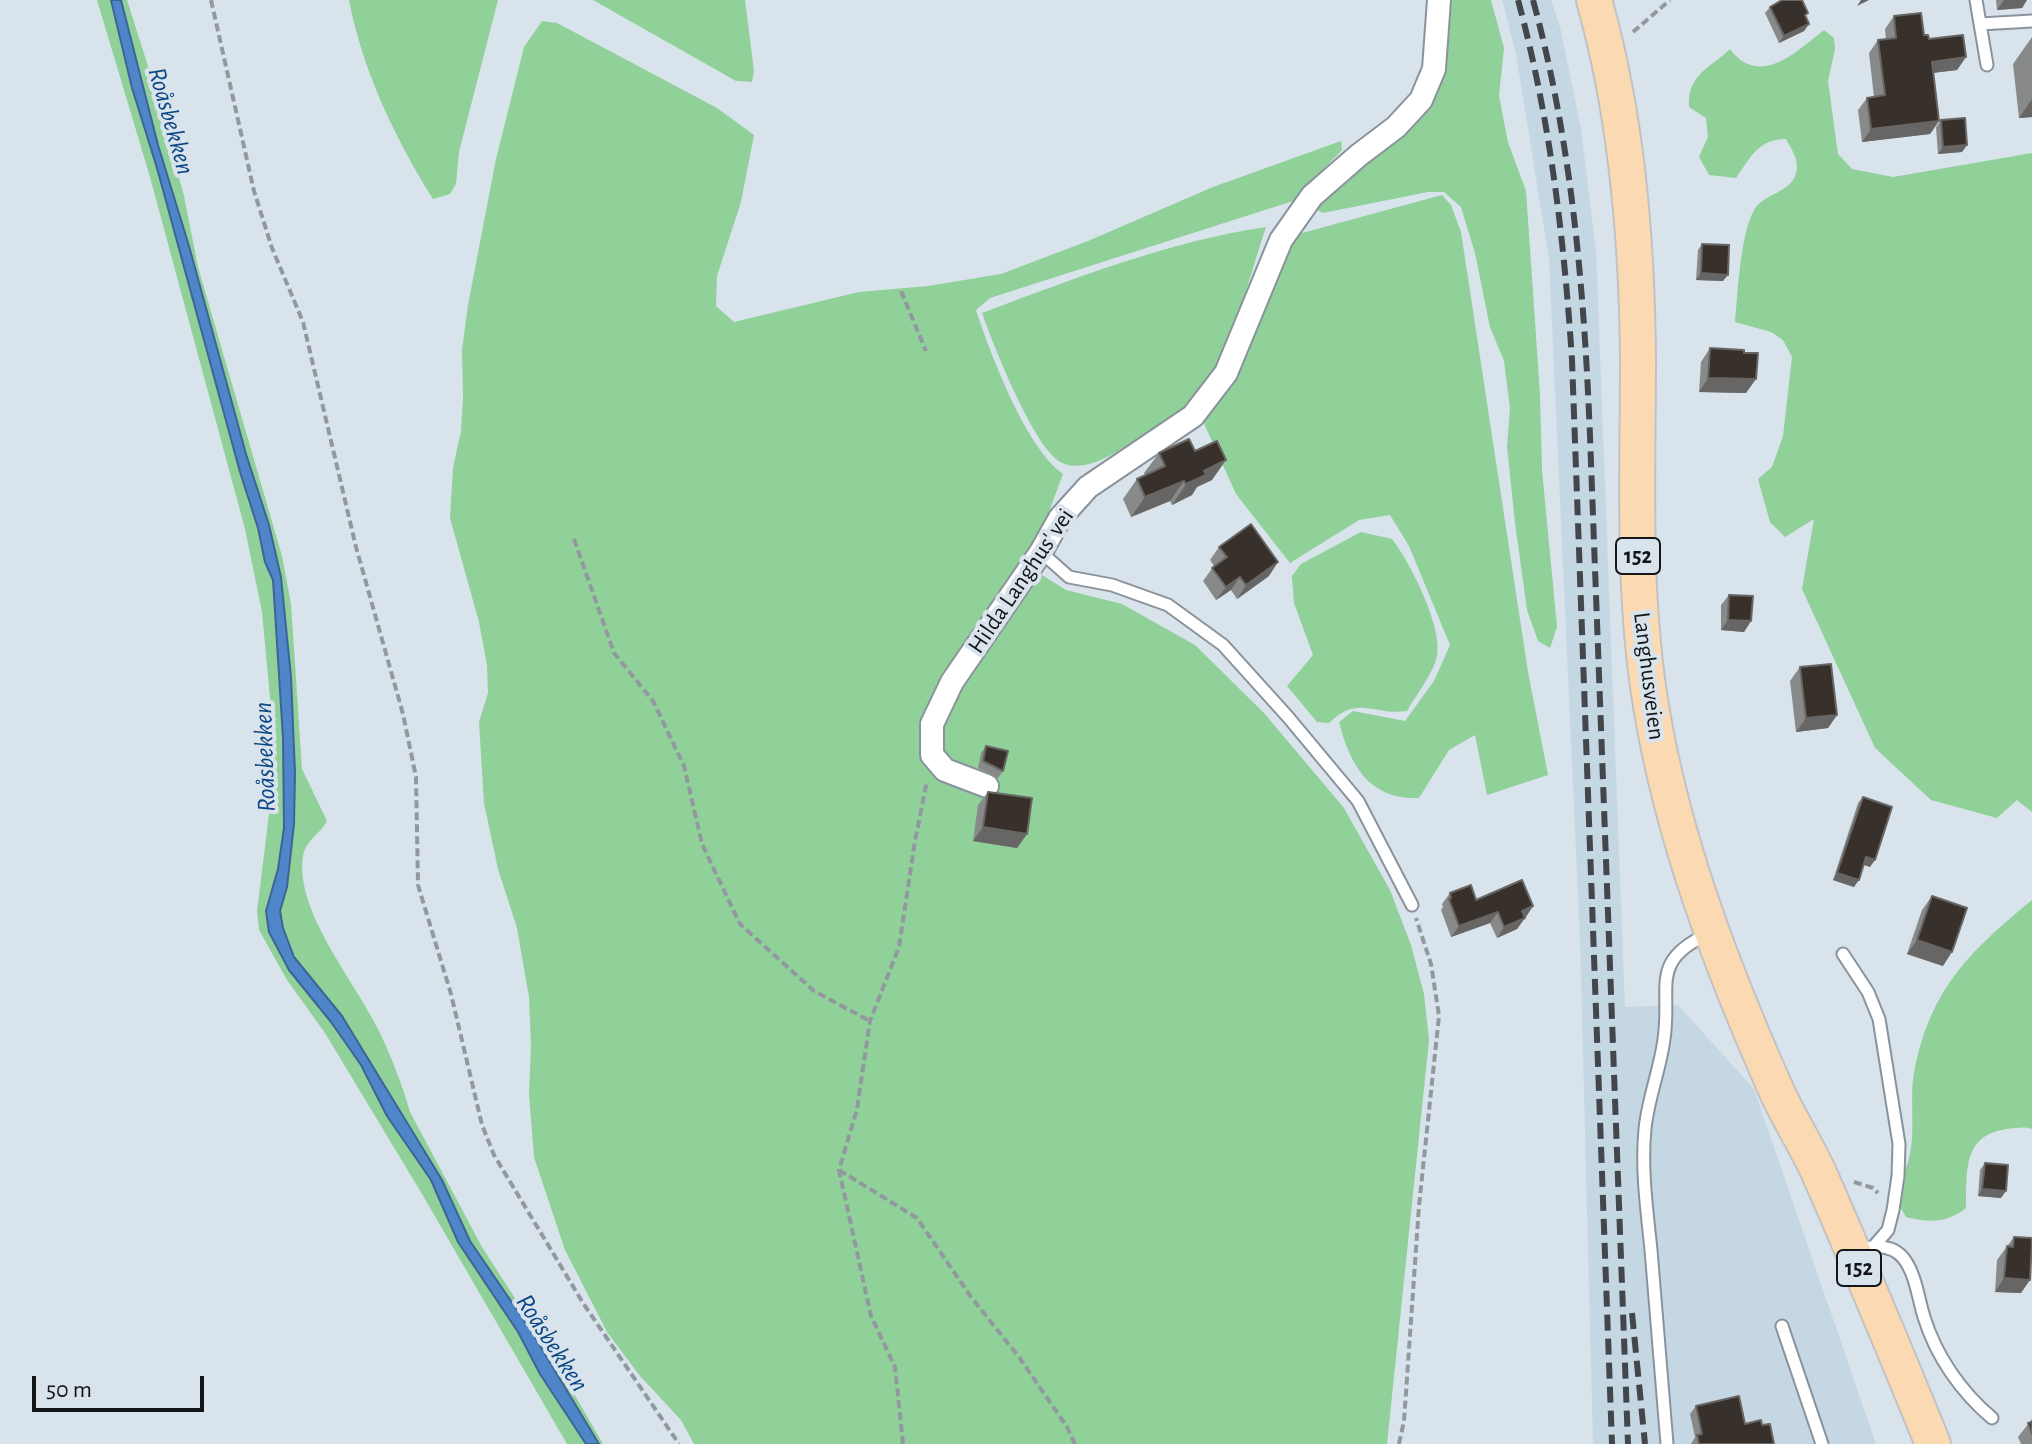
<!DOCTYPE html>
<html>
<head>
<meta charset="utf-8">
<style>
  body { margin:0 }
  #map { position:relative; width:2032px; height:1444px; overflow:hidden; background:#d9e3eb; font-family:"Alegreya Sans",sans-serif }
  canvas { display:block }
  .scale { position:absolute; left:32px; top:1376px; width:172px; height:36px; box-sizing:border-box; border:4px solid #131619; border-top:0; padding-left:10px; font-size:24px; line-height:28px; white-space:nowrap; color:#131619; -webkit-text-stroke:6px #d9e3eb; paint-order:stroke }
</style>
</head>
<body>
<div id="map">
<canvas width="2032" height="1444"></canvas>
<div class="scale">50 m</div>
</div>
<script>
const g = document.querySelector('canvas').getContext('2d');
g.lineJoin = 'round';
function fillPath(path, color) {
  g.fillStyle = color;
  g.fill(path, 'evenodd');
}
function trace(path, color, width, dash) {
  g.strokeStyle = color;
  g.lineWidth = width;
  g.lineCap = dash ? 'butt' : 'round';
  g.setLineDash(dash || []);
  g.stroke(path);
}
function write(font, color, halo, rows, align = 'center') {
  g.font = font + ' "Alegreya Sans",sans-serif';
  g.lineWidth = 8;
  g.setLineDash([]);
  g.textBaseline = 'middle';
  g.strokeStyle = halo;
  g.fillStyle = color;
  for (const [text, x, y, turn = 0] of rows) {
    g.save();
    g.translate(x, y);
    g.rotate((+turn || 0) * Math.PI / 180);
    g.textAlign = isNaN(turn) ? turn : align;
    if (halo) g.strokeText(text, 0, 0);
    g.fillText(text, 0, 0);
    g.restore();
  }
}
const built = new Path2D(`
  M1502 0H1551L1561 31 1581 129 1596 251 1625 1007 1678 1005 1754 1089 1876 1444H1593L1580 939 1549 259 1516 54Z`);
const green = new Path2D(`
  M97 0H111L132 88 157 168 240 472 258 528 265 562 273 580 283 738 284 828 278 869 266 911 289 970 331 1022 361 1065 387 1116 431 1180 458 1242 518 1332 540 1374 586 1444H567L422 1194 325 1033 287 980 259 930 257 911 269 814 272 761 271 708 262 612 245 529 150 177Z
  M121 0H127L153 82 184 196 198 267 282 556 291 604 302 769 327 821C320 834 306 840 303 856 294 910 356 983 379 1031 391 1056 402 1084 410 1112L482 1247 554 1359 603 1444H599L530 1329 470 1241 458 1219 442 1180 342 1016 294 957 283 928 280 911 287 887 294 824 295 773 291 677 281 577 269 525 246 454 189 246 158 145Z
  M349 0H498L459 152 456 184 450 194 433 199C395 138 363 72 349 0Z
  M593 0H745L754 71 752 82 736 81Z
  M1452 0H1491L1504 48 1499 96 1508 142 1526 191 1540 394 1542 470 1557 627 1550 648 1538 641 1527 610 1515 523 1507 447 1510 408 1504 361 1490 327 1475 253 1461 207 1444 192H1428L1323 213 1312 207 1422 118 1444 72Z
  M542 21 557 23 717 108 754 135 741 202 717 276 716 306 734 322 859 292 928 286 1001 274 1088 241 1213 187 1341 141 1342 150 1293 201 990 298 976 310C990 353 1026 448 1063 474L1041 533 1023 563 1066 590 1122 604 1195 645 1264 713 1344 808 1390 890 1411 945 1424 994 1429 1040 1387 1444H694L681 1420 640 1376 607 1332 565 1250 534 1157 529 1094 531 1046 529 997 517 928 498 869 484 803 479 722 488 693 487 665 479 622 450 518 453 468 461 431 463 398 462 350 468 305 496 159 524 47Z
  M1824 30 1834 38 1835 49 1828 81 1838 154 1852 169 1893 177 2032 153V812L2017 800 1997 818 1931 800 1875 748 1802 589 1814 519 1785 537 1770 522 1758 479 1772 467 1783 436 1792 357 1783 340 1771 332 1735 322C1738 292 1740 236 1754 210 1763 194 1790 193 1796 174 1800 161 1792 150 1786 139 1757 140 1752 156 1736 178L1709 175 1699 157 1708 137 1706 118 1689 107C1687 75 1709 69 1730 49 1760 89 1797 51 1824 30Z
  M1442 195 1451 205 1461 232 1528 672 1548 775 1487 795 1475 735 1449 750 1419 798C1369 800 1350 765 1339 722L1353 711 1405 721 1434 681 1450 645 1409 546 1390 515 1359 520 1290 563 1236 494 1202 419 1232 387 1252 328 1291 236Z
  M1266 227C1247 283 1230 362 1189 404 1170 423 1141 437 1118 451 1101 461 1074 474 1056 459 1030 437 994 347 982 313 1076 278 1167 242 1266 227Z
  M1361 532 1392 539C1410 562 1443 627 1437 656 1433 674 1416 695 1407 711 1374 716 1358 694 1329 723L1317 722 1287 686 1313 655 1294 603 1292 576 1301 564Z
  M2032 900V1129C2023 1126 2016 1128 2007 1129 1962 1135 1967 1172 1966 1208 1948 1223 1928 1223 1906 1217L1890 1190C1895 1182 1904 1174 1907 1165 1917 1140 1909 1099 1914 1073 1930 989 1969 952 2032 900Z`);
const water = new Path2D(`
  M111 0H121L158 145 189 246 246 454 269 525 281 577 291 677 295 773 294 824 287 887 280 911 283 928 294 957 342 1016 442 1180 470 1241 530 1329 599 1444H586L540 1374 518 1332 458 1242 431 1180 387 1116 361 1065 331 1022 289 970 269 932 266 911 278 869 284 828 283 738 273 580 265 562 258 528 240 472 157 168 132 88Z`);
const path = new Path2D(`
  M211 0 254 191 272 248 303 322 356 547 403 714 416 777 418 885 451 994 482 1125 494 1155 583 1303 679 1444
  M1633 32 1670 0
  M901 291 926 351
  M574 539 614 653 653 701 684 766 702 844 740 924 814 991 870 1021
  M839 1170 917 1218 971 1297 1019 1357 1067 1427 1075 1444
  M1854 1182 1873 1188 1878 1193
  M903 1444 895 1367 871 1316 839 1170 857 1109 870 1021 899 947 915 841 927 781
  M1399 1444 1404 1421 1419 1206 1439 1016 1431 964 1416 918`);
const lane = new Path2D(`
  M1976 0 1987 65
  M1980 24 2032 21
  M1041 552 1069 577 1112 585 1168 605 1223 645 1288 717 1358 801 1412 905
  M1843 954 1868 992 1879 1019 1899 1144 1898 1176 1893 1210 1888 1230 1874 1246
  M1871 1247C1883 1246 1896 1248 1904 1259 1916 1275 1918 1298 1924 1317 1936 1356 1961 1392 1992 1418
  M1782 1326 1822 1444
  M1667 1444C1662 1379 1656 1315 1651 1250 1647 1211 1641 1168 1645 1129 1648 1098 1660 1070 1664 1039 1672 986 1648 961 1710 933`);
const street = new Path2D(`
  M987 786 945 770 932 755V724L952 682 1041 552 1060 518 1088 487 1193 416 1226 373 1281 240 1312 196 1359 155 1396 127 1421 100 1434 69 1439 0`);
const primary = new Path2D(`
  M1594 0C1627 116 1637 239 1638 359 1638 474 1632 591 1651 706 1673 840 1722 968 1777 1092 1790 1120 1806 1145 1819 1173 1858 1262 1896 1353 1933 1444`);
const rail = new Path2D(`
  M1518 0C1550 118 1564 238 1572 360L1612 1444
  M1533 0C1572 143 1584 289 1590 436L1628 1444
  M1632 1313 1645 1444`);
const wall = new Path2D(`
  M1996 0H2027L2022 8 1997 10Z
  M1770 7 1806 17 1809 24 1804 31 1779 43 1765 13Z
  M1894 16 1929 39 1966 57 1957 70 1933 73 1939 121 1930 134 1862 142 1858 110 1867 98 1874 97 1869 53 1878 40H1886L1885 29Z
  M2032 37V117L2019 118 2013 64Z
  M1941 120 1967 145 1962 152 1938 154 1936 127Z
  M1702 244 1723 281 1696 280 1698 250Z
  M1710 348 1746 393 1699 392 1701 362Z
  M1195 451 1212 480 1197 487 1192 495 1172 505 1170 501 1131 517 1123 499 1137 479 1145 475 1144 473 1159 453Z
  M1219 547 1269 576 1237 599 1231 590 1216 600 1203 581 1214 566 1210 560Z
  M1729 595 1751 621 1744 632 1721 630V605Z
  M1800 667 1837 715 1828 728 1796 732 1790 681Z
  M986 746 1003 771 998 778 978 768 981 753Z
  M988 792 1027 834 1017 848 973 841 978 805Z
  M1863 797 1870 867 1864 865 1854 887 1833 880 1858 803Z
  M1450 893 1476 900 1533 906 1517 929 1497 938 1490 923 1451 937 1441 910 1443 907 1442 904Z
  M1932 896 1943 966 1907 954 1922 910Z
  M1985 1163 2001 1198 1978 1196 1980 1170Z
  M2014 1237 2021 1293 1995 1292 1997 1260Z
  M1696 1406 1745 1424 1762 1425 1774 1444H1691L1695 1437 1690 1414Z
  M2032 1419V1444H2021L2018 1437Z`);
const shadedWall = new Path2D(`
  M1861 0H1869L1857 6Z
  M2004 0H2027L2022 8 1997 10Z
  M1809 24 1804 31 1779 43 1784 36Z
  M1966 57 1957 70 1923 74 1932 62Z
  M2032 99V117L2019 118Z
  M1939 121 1930 134 1862 142 1871 129Z
  M1967 145 1962 152 1938 154 1943 147Z
  M1701 273 1728 275 1723 281 1696 280Z
  M1708 378 1756 379 1746 393 1699 392Z
  M1226 460 1212 480 1197 487 1192 495 1172 505 1186 484 1204 471Z
  M1184 481 1170 501 1131 517 1145 497Z
  M1278 562 1269 576 1237 599 1246 585Z
  M1240 577 1231 590 1216 600 1226 587Z
  M1728 620 1751 621 1744 632 1721 630Z
  M1837 715 1828 728 1796 732 1806 718Z
  M983 827 1027 834 1017 848 973 841Z
  M1866 857 1875 860 1870 867 1862 864Z
  M1837 873 1859 880 1854 887 1833 880Z
  M1533 906 1526 917 1514 922 1522 911Z
  M1498 912 1490 923 1451 937 1459 926Z
  M1525 918 1517 929 1497 938 1504 927Z
  M1917 940 1952 952 1943 966 1907 954Z
  M1982 1189 2006 1191 2001 1198 1978 1196Z
  M2004 1278 2030 1280 2021 1293 1995 1292Z`);
const building = new Path2D(`
  M1782 0H1802L1808 13 1805 15 1809 24 1784 36 1770 7Z
  M1921 13 1924 35H1928L1929 39 1963 35 1966 57 1932 62 1939 121 1871 129 1867 98 1885 95 1878 40 1896 38 1894 16Z
  M1965 118 1967 145 1943 147 1941 120Z
  M1702 244 1729 245 1728 275 1701 273Z
  M1710 348 1744 350V353H1758L1756 379 1708 378Z
  M1189 439 1195 451 1217 441 1226 460 1204 471 1206 475 1186 484 1184 481 1145 497 1137 479 1165 466 1159 453Z
  M1251 524 1278 562 1246 585 1240 577 1226 587 1212 568 1227 557 1219 547Z
  M1729 595 1753 596 1751 621 1728 620Z
  M1831 664 1837 715 1806 718 1800 667Z
  M986 746 1008 751 1003 771 983 761Z
  M988 792 1032 798 1027 834 983 827Z
  M1863 797 1892 807 1875 860 1866 857 1859 880 1837 873Z
  M1522 880 1533 906 1522 911 1525 918 1504 927 1498 912 1459 926 1449 899 1451 898 1450 893 1471 885 1476 900Z
  M1932 896 1967 908 1952 952 1917 940Z
  M1985 1163 2008 1165 2006 1191 1982 1189Z
  M2014 1237 2032 1238 2030 1280 2004 1278 2007 1246 2013 1247Z
  M1739 1396 1745 1424 1761 1420 1762 1425 1770 1424 1774 1444H1699L1697 1435 1702 1434 1696 1406Z
  M2032 1422V1434L2028 1423Z`);
const shields = [
  [1638,556,44],
  [1859,1268,44]
];
const shieldNames = [
  ["152",1638,556],
  ["152",1859,1268]
];
const streetNames = [
  ["Hilda Langhus' vei",1021,581,-56],
  ["Langhusveien",1649,676,83]
];
const waterNames = [
  ["Roåsbekken",171,121,74],
  ["Roåsbekken",265,757,-92],
  ["Roåsbekken",552,1343,57]
];
fillPath(built, '#c6d7e4');
fillPath(green, '#90d099');
fillPath(water, '#4f86ca');
trace(water, '#3d6495', 2);
trace(lane, '#8a939b', 15);
trace(street, '#8a939b', 26);
trace(primary, '#c2c2c3', 38);
trace(path, '#91999f', 4, [8, 4]);
trace(lane, '#fff', 11);
trace(street, '#fff', 22);
trace(primary, '#fbdab3', 34);
trace(rail, '#43474b', 6, [16, 8]);
fillPath(wall, '#888a8a');
fillPath(shadedWall, '#686664');
fillPath(building, '#38302a');
trace(building, '#686664', 2);
for (const [x, y, w] of shields) {
  const box = new Path2D();
  box.roundRect(x - w / 2, y - 18, w, 36, 6);
  g.fillStyle = '#d9e3eb';
  g.fill(box);
  trace(box, '#131619', 2);
}
write('bold 22px', '#131619', null, shieldNames);
write('24px', '#131619', '#d9e3eb', streetNames);
write('italic 26px', '#0b4685', '#d9e3eb', waterNames);
</script>
</body>
</html>
